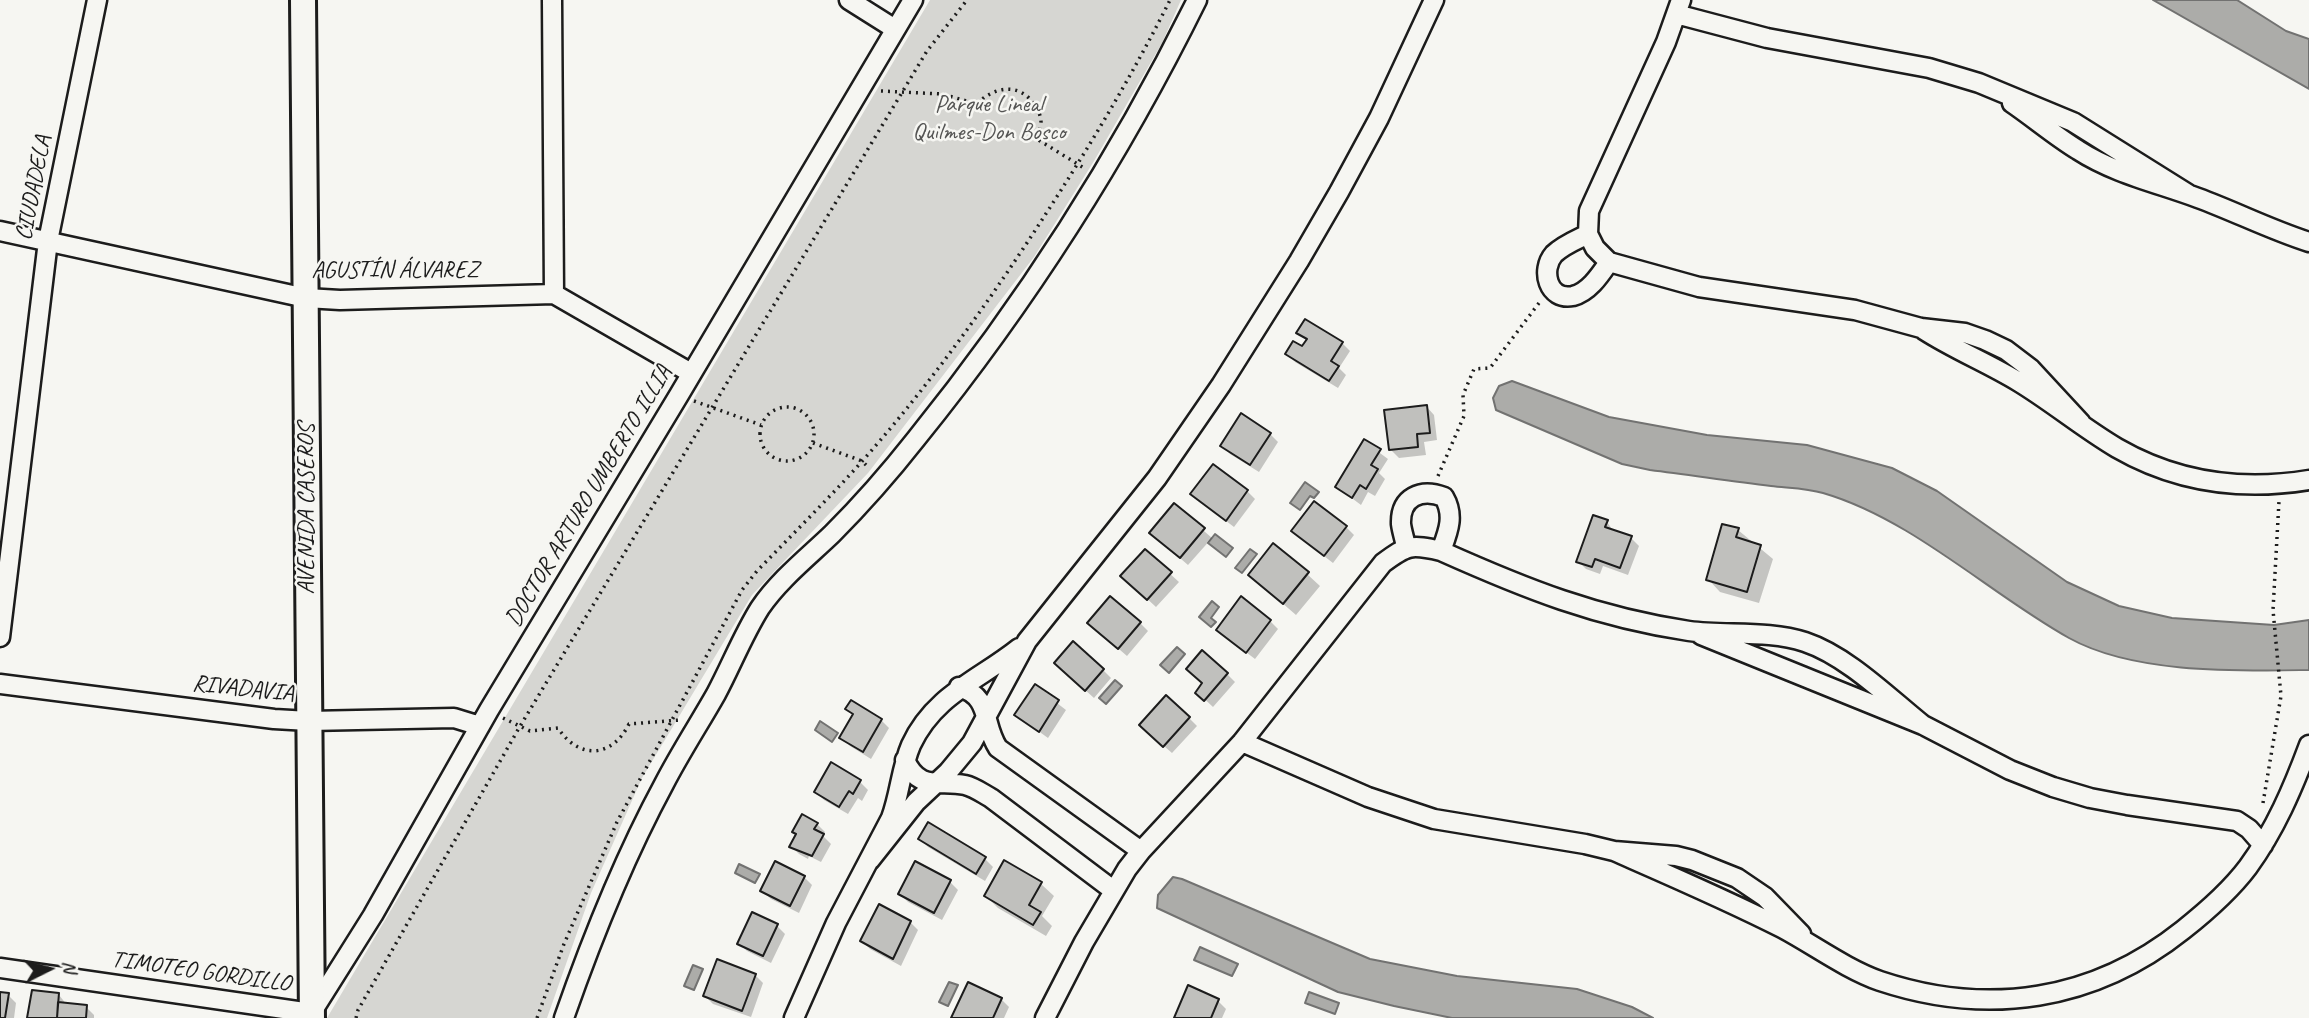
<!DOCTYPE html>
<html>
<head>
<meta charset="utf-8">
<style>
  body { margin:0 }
  #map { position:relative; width:2309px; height:1018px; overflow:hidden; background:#f6f6f2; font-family:Caveat,sans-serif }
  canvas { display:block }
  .north { position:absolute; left:14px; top:934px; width:70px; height:70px; -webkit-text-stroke:5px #f6f6f2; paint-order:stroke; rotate:84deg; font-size:19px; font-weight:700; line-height:28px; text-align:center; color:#1c1c1c }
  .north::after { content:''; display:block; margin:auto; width:24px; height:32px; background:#1c1c1c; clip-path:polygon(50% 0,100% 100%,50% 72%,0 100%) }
</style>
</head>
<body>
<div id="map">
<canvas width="2309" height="1018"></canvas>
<div class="north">N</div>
</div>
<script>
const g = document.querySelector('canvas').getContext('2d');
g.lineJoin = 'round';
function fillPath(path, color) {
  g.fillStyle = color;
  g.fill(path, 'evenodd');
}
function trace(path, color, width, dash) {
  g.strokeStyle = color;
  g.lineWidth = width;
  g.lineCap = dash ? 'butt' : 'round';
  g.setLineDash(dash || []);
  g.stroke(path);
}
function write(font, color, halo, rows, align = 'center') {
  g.font = font + ' Caveat,sans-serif';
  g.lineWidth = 5;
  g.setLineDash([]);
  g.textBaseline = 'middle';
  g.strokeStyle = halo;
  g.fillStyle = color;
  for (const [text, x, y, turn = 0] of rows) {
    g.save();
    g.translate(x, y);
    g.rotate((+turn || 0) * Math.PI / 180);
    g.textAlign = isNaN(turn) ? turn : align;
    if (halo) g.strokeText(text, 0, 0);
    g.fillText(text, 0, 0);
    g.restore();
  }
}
const green = new Path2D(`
  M930 0H1181L1162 43 1094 161 1034 257 868 473 752 595 642 778 591 893 547 1018H327Z`);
const water = new Path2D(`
  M2153 0H2237L2286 31 2309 39V89Z
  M1512 381 1609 417 1707 435 1807 445 1892 468 1937 491 2067 582 2119 606 2172 618 2274 625 2309 620V670C2236 671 2134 674 2069 638 1990 594 1912 519 1823 493 1807 488 1788 488 1771 486 1730 481 1690 475 1650 470L1622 464 1496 410 1493 398 1499 386Z
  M1305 482 1319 492 1314 498 1310 496 1300 510 1290 503Z
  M1215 534 1233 548 1226 557 1208 543Z
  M1250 549 1257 554 1242 573 1235 568Z
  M1212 601 1219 607 1211 618 1216 622 1211 627 1199 617Z
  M1177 647 1185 654 1169 673 1160 665Z
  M1115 680 1122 686 1106 704 1099 698Z
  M820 721 838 733 832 742 815 730Z
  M739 864 760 874 755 883 735 873Z
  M1173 877 1182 879 1370 959 1457 976 1577 989 1632 1007 1653 1018H1452L1394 1006 1338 992 1157 908 1158 895Z
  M1200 947 1238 964 1232 976 1194 960Z
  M693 965 703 969 694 990 684 986Z
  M949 982 958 985 948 1006 939 1002Z
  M1309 992 1339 1003 1335 1014 1305 1003Z`);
const shadow = new Path2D(`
  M1299 333 1342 343 1350 351 1339 368 1346 375 1338 388 1295 362 1287 354 1303 349 1307 341Z
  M1426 406 1434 415 1437 440 1424 442 1426 455 1399 458 1391 450Z
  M1270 434 1278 442 1259 472 1230 454 1222 446Z
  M1365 442 1388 459 1379 473 1385 479 1375 496 1368 492 1361 505 1337 487Z
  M1247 491 1255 499 1234 527 1201 502Z
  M1174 505 1212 538 1188 565 1159 540Z
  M1607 522 1614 532 1631 538 1639 546 1628 575 1603 566 1600 574 1586 569 1578 561Z
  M1346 527 1354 535 1333 563 1302 539Z
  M1738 530 1773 559 1759 603 1720 592 1708 579Z
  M1145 551 1179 582 1156 607 1131 584Z
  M1307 574 1320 586 1296 615 1250 575Z
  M1270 621 1278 629 1255 659 1226 637Z
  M1140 623 1148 631 1127 656 1098 631Z
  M1103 670 1111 678 1094 698 1064 671Z
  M1227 674 1235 682 1213 707 1197 692 1204 684Z
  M1035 686 1066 710 1048 738 1016 715Z
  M848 709 881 720 889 728 871 759 850 746 842 738 854 716Z
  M1189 718 1197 726 1172 753 1149 733Z
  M832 765 860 782 868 790 862 801 858 798 848 814 824 800 816 792Z
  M817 824 825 832 823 836 831 844 821 862 809 856 808 859 799 854 791 846Z
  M929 825 985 859 993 867 985 881 928 847 920 839Z
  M1005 863 1041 884 1054 896 1042 916 1052 926 1046 936 998 908 986 896Z
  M804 877 812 885 799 913 771 899 762 891Z
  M950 882 958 890 942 920 908 902 900 894Z
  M910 922 918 930 901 966 870 949 862 941Z
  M777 926 785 934 771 963 747 951 739 943Z
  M755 975 763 983 751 1017 713 1004 705 996Z
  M1189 988 1218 1001 1226 1009 1222 1018H1176Z
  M0 993 8 995 16 1003 14 1018H0Z
  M59 995 67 1005 86 1007 94 1015V1018H29Z
  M1001 999 1009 1007 1004 1018H953Z`);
const building = new Path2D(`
  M1305 319 1343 342 1331 361 1339 366 1329 381 1285 354 1293 341 1302 346 1307 339 1296 333Z
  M1427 405 1430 433 1417 434 1418 447 1389 450 1384 410Z
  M1241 413 1271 433 1250 465 1220 446Z
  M1364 439 1381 449 1371 465 1378 469 1366 489 1360 485 1352 498 1335 487Z
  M1213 464 1248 490 1226 521 1190 494Z
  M1314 501 1347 526 1324 556 1291 531Z
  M1174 503 1205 528 1180 558 1149 533Z
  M1593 515 1608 520 1605 527 1632 536 1620 568 1595 559 1592 567 1576 562Z
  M1722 524 1739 528 1736 537 1761 545 1747 592 1706 580Z
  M1273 543 1309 572 1283 604 1248 575Z
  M1145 549 1172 572 1147 600 1120 576Z
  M1110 596 1141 622 1118 649 1087 623Z
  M1241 596 1271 620 1246 653 1216 630Z
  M1073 641 1104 669 1085 691 1054 663Z
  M1202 650 1228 673 1204 701 1195 693 1202 683 1186 669Z
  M1035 684 1059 700 1039 732 1014 715Z
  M1166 695 1190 717 1163 747 1139 725Z
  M851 700 882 719 863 752 839 738 853 714 845 709Z
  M831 762 861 780 853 794 849 791 839 807 814 792Z
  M802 814 818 823 814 829 824 834 812 856 789 847 796 834 792 832Z
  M928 822 986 857 976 874 918 839Z
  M1004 860 1042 882 1029 905 1041 912 1033 925 984 896Z
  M775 861 805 876 790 906 760 891Z
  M915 861 951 880 934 913 898 894Z
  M879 904 911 921 893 959 860 941Z
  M752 912 778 924 763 956 737 944Z
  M717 959 756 974 742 1011 703 996Z
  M968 982 1002 998 993 1018H951Z
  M1188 985 1219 999 1211 1018H1174Z
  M32 990 59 993 57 1018H27Z
  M0 992 9 993 5 1018H0Z
  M58 1002 87 1005 86 1018H57Z`);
const path = new Path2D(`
  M881 91 942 94 977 104C994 86 1021 82 1035 106 1038 110 1041 116 1041 122 1041 127 1038 134 1037 139L1084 168
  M694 401 761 425
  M760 434a27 27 0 1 1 54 0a27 27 0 1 1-54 0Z
  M813 443 862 461 868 467
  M1438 476 1464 416 1463 395 1474 369 1490 368 1539 303
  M503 718 530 731 558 728C579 760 612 758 629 724L680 720
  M2263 803 2281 696 2273 610 2279 501
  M356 1018 358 1010 519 728 927 51 967 0
  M537 1018 564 944 617 822 742 590 757 571C787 540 817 510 846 479 925 393 993 297 1056 198 1097 134 1136 68 1170 0`);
const street = new Path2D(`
  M552 0 554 294
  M849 0 895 29
  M1681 0 1666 42 1589 211 1588 234 1595 248 1609 262 1699 287 1855 310 1921 328 1965 333 1985 340 2006 350 2031 369 2081 423
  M1676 14 1767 38 1929 68 1979 83 2073 122 2188 194
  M2012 103C2034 118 2055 136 2078 150 2115 174 2158 183 2198 198 2236 212 2271 230 2309 242
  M0 231 306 298 340 300 554 294 691 373
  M1588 234C1576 240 1563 245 1554 254 1540 270 1548 301 1573 296 1589 292 1600 275 1609 262
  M1924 330C1955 350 1988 363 2019 382 2052 402 2083 428 2117 448 2176 482 2242 491 2309 480
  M1406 547C1405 540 1402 532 1401 524 1400 497 1421 488 1444 497 1455 516 1448 532 1441 551
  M1701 635 1923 725 2010 770 2053 787 2090 798 2127 805 2237 821 2249 829 2263 845
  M0 637 48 241 97 0
  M0 684 274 719 309 721 454 718 480 726
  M959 687C992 697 982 724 998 748L1141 851
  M1242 742 1368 797 1434 819 1585 844 1614 851 1676 856 1692 860 1737 878 1765 897 1801 934
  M905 760C919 791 938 780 965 785 974 787 982 793 991 798L1113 890
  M1614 851C1671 876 1727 900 1782 928 1814 945 1846 969 1880 981 1988 1017 2094 1001 2183 930 2207 911 2230 891 2248 867 2275 830 2293 788 2309 745
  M870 860 916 802 948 772 972 743 1027 641 1157 478 1221 385 1299 261 1339 192 1379 118 1434 0
  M0 968 311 1013
  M312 1012 373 915 489 710 679 395 913 0
  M564 1018C592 938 624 858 664 784 680 753 699 724 716 694 731 666 743 635 760 608 779 580 808 557 832 534 862 504 890 472 916 439 1026 303 1120 156 1197 0
  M794 1018 836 923 891 818C900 794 901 768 911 745 934 695 979 680 1019 648
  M1045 1018 1084 942 1127 869 1141 851 1242 742 1383 563C1407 545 1411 544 1441 551 1526 589 1596 617 1689 631 1727 636 1768 630 1805 642 1847 656 1888 697 1923 725`);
const secondary = new Path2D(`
  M303 0 312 1018`);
const parkNames = [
  ["Parque Lineal",989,105],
  ["Quilmes-Don Bosco",989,133]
];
const streetNames = [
  ["CIUDADELA",34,188,-79],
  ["AGUSTÍN ÁLVAREZ",395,271],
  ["DOCTOR ARTURO UMBERTO ILLIA",589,496,-59],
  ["AVENIDA CASEROS",307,509,-90],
  ["RIVADAVIA",243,689,6],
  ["TIMOTEO GORDILLO",201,972,8]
];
fillPath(green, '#d6d6d2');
fillPath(water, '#acaca9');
trace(water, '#727271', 2);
fillPath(shadow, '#0003');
fillPath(building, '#c0c0bd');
trace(building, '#1c1c1c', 2);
trace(street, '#1c1c1c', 23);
trace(secondary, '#1c1c1c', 30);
trace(path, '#1c1c1c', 3.5, [2, 5]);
trace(street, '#f6f6f2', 18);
trace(secondary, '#f6f6f2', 24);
write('24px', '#545453', '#f6f6f2', parkNames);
write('24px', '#1c1c1c', '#f6f6f2', streetNames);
</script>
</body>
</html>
